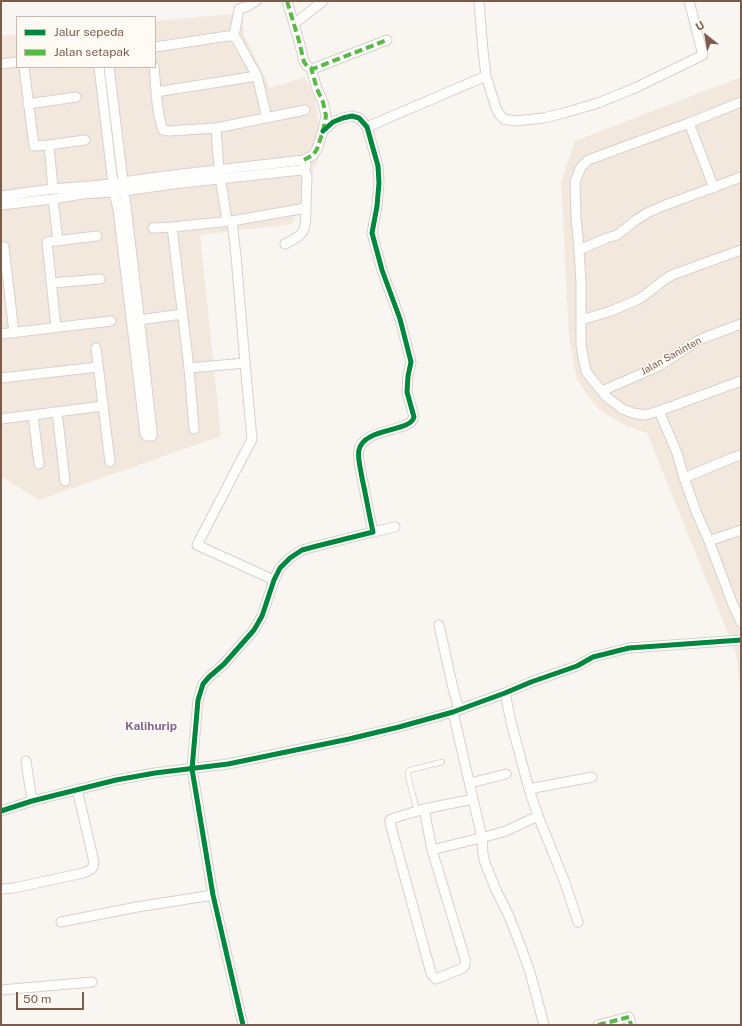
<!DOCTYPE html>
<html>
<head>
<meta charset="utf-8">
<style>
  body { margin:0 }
  #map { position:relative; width:742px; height:1026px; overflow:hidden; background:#f9f5f0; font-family:"Public Sans",sans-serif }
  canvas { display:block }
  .frame { position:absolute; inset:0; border:2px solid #7a5c4d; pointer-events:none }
  .legend { position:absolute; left:16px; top:16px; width:140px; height:52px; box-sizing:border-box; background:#fffaf3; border:1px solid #cabbb1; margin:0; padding:5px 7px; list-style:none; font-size:12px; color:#7a5c4d }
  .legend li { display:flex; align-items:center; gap:8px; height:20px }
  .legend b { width:20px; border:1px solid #cabbb1 }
  .north { position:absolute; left:686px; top:16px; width:40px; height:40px; -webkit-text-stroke:3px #fffaf3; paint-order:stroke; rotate:329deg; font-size:11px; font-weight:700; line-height:16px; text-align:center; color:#7a5c4d }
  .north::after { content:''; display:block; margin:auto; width:14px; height:18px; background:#7a5c4d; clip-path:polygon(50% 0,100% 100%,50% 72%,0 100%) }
  .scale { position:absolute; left:16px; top:992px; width:68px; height:18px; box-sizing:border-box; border:2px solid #7a5c4d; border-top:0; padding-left:5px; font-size:12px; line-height:14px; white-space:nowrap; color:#7a5c4d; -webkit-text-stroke:3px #fffaf3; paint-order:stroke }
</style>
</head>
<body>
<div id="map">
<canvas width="742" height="1026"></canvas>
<div class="frame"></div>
<ul class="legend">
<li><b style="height:5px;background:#00873e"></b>Jalur sepeda</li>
<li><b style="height:5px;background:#58b947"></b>Jalan setapak</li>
</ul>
<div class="north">U</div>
<div class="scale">50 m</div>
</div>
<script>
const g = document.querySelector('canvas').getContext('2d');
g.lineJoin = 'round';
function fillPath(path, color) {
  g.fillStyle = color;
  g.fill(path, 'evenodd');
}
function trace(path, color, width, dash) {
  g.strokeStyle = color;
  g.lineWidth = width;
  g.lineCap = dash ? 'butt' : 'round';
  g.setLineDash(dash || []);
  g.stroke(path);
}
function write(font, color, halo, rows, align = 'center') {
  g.font = font + ' "Public Sans",sans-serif';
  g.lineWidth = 3;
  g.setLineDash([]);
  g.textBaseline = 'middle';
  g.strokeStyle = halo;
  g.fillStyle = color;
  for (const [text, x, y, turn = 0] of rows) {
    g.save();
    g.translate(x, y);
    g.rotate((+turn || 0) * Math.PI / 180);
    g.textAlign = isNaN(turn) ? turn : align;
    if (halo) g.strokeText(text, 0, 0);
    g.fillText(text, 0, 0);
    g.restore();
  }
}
const residential = new Path2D(`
  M242 13 244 35 270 88 305 77 316 100 321 153 292 224 200 235 221 436 39 500 4 478H1V36L17 35V67H155V21Z
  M741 77V699L736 653 647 433 627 426 599 410 577 380 569 337 561 182 575 141Z`);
const service = new Path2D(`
  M417 811 408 776V772L410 770 442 762`);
const minor = new Path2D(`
  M287 1 299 41 304 62 307 66 313 69 315 68 387 40
  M479 1 483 51 486 76 496 108 500 115 504 119 509 120 516 121 543 118 564 113 598 103 635 88 703 55 689 1
  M294 24 323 1
  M234 36 239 9 248 6 256 1
  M155 47 228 36H232L236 38 257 76 267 118
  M1 64 17 62
  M24 67 34 146 49 145 53 189
  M99 67 114 192 118 209 145 434 147 436H152V432C139 310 124 189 109 67
  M154 67C156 87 156 111 163 130L169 131 216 128 305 110
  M156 92 257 76
  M741 102 689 123 588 160 581 167 575 182 576 216 579 250 581 282V345L583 357 586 371 594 382 607 397 622 409 633 413 645 415 659 411 741 381
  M28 104 76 97
  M689 123 714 188
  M367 127 486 76
  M216 128 219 170 227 221
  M49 145 85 140
  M304 160 313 155 317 149 323 131 326 116 323 102 317 89 311 68
  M304 169 307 176 306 208
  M1 196 53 189 102 185 165 176 304 160 306 165 305 168 301 170 173 184 124 191 82 194 53 199 1 205
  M53 199 58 241
  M153 228 172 227
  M1 247H4L14 333
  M579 250 607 238 617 235 626 228 636 220 647 213 663 206 741 177
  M51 283 100 279
  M139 320 182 314
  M581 320 588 318 611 311 637 300 645 295 664 280 672 275 741 250
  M56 328 47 242 97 236
  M1 334 111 321
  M96 348 110 462
  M245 363 252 439 197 545 274 580
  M189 368 245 363 236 256 232 221
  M1 378 98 367
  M602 391 659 366 697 341 706 337 741 324
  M659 411 677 453 684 478 697 514 709 541 733 605 741 622
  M57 412 65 481
  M33 415 39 464
  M1 419 103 406
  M194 429 189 368 172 227 232 221 306 208C305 232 307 233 285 244
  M684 478 732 458 741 455
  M373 532 395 527
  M709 541 741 530
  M439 625 452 684 459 710
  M505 693 511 722 529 789 538 816 564 880 578 922
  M453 712 482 838 483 854 485 863 496 890 509 916 521 947 530 972 544 1025
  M26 761 32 801
  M470 783 506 774
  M529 789 592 777
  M424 809 432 850 465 959V964L463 968 436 979 433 976 431 973 390 823V820L394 818 424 809 473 799
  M1 811 32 801 116 780 155 773 228 764 349 739 399 727 453 712 505 693 531 682 577 666 593 657 629 648 741 640
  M432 850 492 835 506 831 538 816
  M1 889 14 888 83 873C89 871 94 869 94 862L77 789
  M61 922 137 907 213 895
  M1 990 92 982
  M243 1025 213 895 192 769 198 700 203 684 209 677 224 664 254 630 262 616 274 580 280 568 290 558 302 550 317 546 373 532C369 514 366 496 362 478 361 470 357 457 359 450 364 427 410 433 414 417L407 392 408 376 411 362 400 319 382 270 372 233 377 206 379 183 378 166 367 127 359 118 352 116 343 118 333 122 323 131
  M598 1025 629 1017 631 1025`);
const quiet = new Path2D(`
  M287 1 299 41 304 62 307 66 313 69 315 68 387 40
  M304 160 313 155 317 149 323 131 326 116 323 102 317 89 311 68
  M598 1025 629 1017 631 1025`);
const cycleway = new Path2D(`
  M1 811 32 801 116 780 155 773 228 764 349 739 399 727 453 712 505 693 531 682 577 666 593 657 629 648 741 640
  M243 1025 213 895 192 769 198 700 203 684 209 677 224 664 254 630 262 616 274 580 280 568 290 558 302 550 317 546 373 532C369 514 366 496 362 478 361 470 357 457 359 450 364 427 410 433 414 417L407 392 408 376 411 362 400 319 382 270 372 233 377 206 379 183 378 166 367 127 359 118 352 116 343 118 333 122 323 131`);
const streetNames = [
  ["Jalan Saninten",671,356,-29]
];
const quarterNames = [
  ["Kalihurip",151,726]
];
fillPath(residential, '#f2e8de');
trace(service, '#d7d1cb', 6);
trace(minor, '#d7d1cb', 11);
trace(service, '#fefefd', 4.5);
trace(minor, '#fefefd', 9);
trace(quiet, '#58b947', 4, [8, 4]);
trace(cycleway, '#00873e', 5);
write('10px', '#7a5c4d', '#fffaf3', streetNames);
write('bold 12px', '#846695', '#fffaf3', quarterNames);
</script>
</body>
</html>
